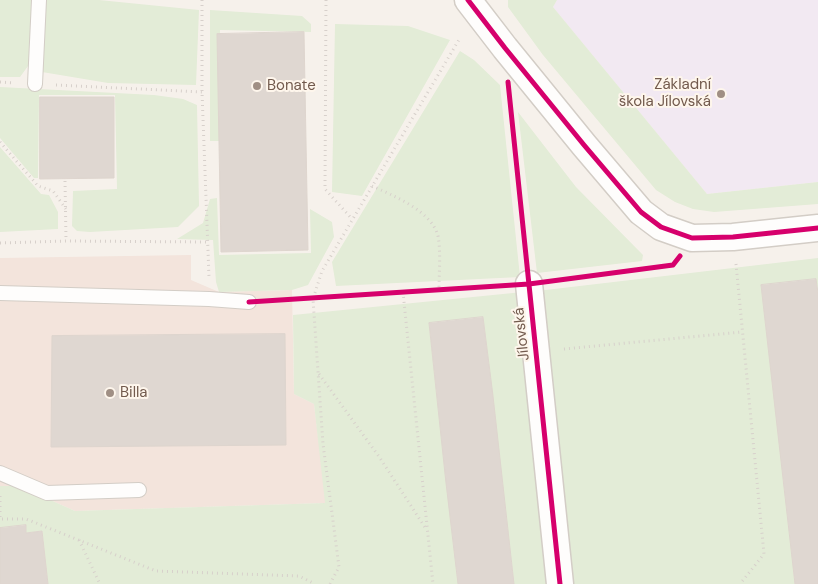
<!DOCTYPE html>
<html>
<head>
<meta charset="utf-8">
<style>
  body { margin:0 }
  canvas { display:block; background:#f6f1eb }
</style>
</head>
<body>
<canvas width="818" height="584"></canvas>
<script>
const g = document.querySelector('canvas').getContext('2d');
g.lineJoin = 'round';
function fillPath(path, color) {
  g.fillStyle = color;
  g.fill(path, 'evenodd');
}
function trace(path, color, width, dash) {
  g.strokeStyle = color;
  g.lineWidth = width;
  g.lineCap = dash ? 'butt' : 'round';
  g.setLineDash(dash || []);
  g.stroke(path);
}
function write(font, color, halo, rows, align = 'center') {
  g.font = font + ' "DM Sans",sans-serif';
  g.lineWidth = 4;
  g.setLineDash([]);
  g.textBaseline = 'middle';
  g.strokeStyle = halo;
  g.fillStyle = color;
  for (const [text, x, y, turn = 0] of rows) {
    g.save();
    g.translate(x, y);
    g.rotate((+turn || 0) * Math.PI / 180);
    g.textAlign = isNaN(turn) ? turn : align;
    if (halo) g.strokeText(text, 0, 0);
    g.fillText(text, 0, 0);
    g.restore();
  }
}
const commercial = new Path2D(`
  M191 255V280L219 292 292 290 294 394 314 404 326 503 75 511 19 486H0V258Z`);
const education = new Path2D(`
  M557 0H818V182L707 194 553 7Z`);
const green = new Path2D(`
  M0 0H32L31 62 20 77H0Z
  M47 0H99L199 10 196 85 108 83 42 72 44 7Z
  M508 0H557L553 7 707 194 818 182V204L714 212 693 209 675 202 656 190 543 55 508 7Z
  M210 10 302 16 311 24V32L220 30 221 141H210Z
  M335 24 408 26 450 40 362 196 332 192Z
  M460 51 474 60 500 85 520 277 336 286 332 262Z
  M0 87 154 95 183 99 197 105 199 206 178 227 90 232 77 231 72 226 73 191 117 189 115 95H39L38 178H34L0 138Z
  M518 112 576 187 643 255 642 261 537 273Z
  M0 147 41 194 49 195 58 212V229L0 232Z
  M217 198 219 255 311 253 310 209 332 222 334 237 308 285 292 290 219 292 216 282 213 240 177 239 203 223 210 199Z
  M818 258V293L816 279 762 285 795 584H571L537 291Z
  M523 292 553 584H514L483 317 429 323 458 584H48L42 531 26 533 25 525 0 528V486H19L75 511 325 503 314 404 294 394 293 315Z`);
const building = new Path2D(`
  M304 32 308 250 221 252 217 34Z
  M40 97H114V178L40 179Z
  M816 279 818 293V584H795L761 285Z
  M483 317 493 396 514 584H458L446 483 429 323Z
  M285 334 286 445 51 447 52 336Z
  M26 525V533L42 531 48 584H0V528Z`);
const path = new Path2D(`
  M202 0V92L209 277
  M326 0 325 189 352 219
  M0 82 14 83
  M56 85 202 92
  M0 142 38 186 53 191 66 209
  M65 181 66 240
  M372 186C392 195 432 211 438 236 441 252 439 273 439 290
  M0 243 66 241 208 242
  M736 264 764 554 740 584
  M403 292 433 584
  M564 349 742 332
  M319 374 380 458 426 529
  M0 496V519H26L156 571 299 576 315 584
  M79 540 100 584
  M330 584 339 567 323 444 313 299 322 271 460 38`);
const lane = new Path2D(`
  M35 84 39 0
  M0 293 209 299 249 302
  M0 473 47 493 139 490`);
const street = new Path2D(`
  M468 0 505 48 584 145 641 212 661 227 692 238 733 237 818 228
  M529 284 560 584`);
const cycleway = new Path2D(`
  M468 0 505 48 584 145 641 212 661 227 692 238 733 237 818 228
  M508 82 560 584
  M249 302 529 284 673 265 680 256`);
const markers = [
  [257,86,5,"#a08f84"],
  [721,94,5,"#a08f84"],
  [110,393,5,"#a08f84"]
];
const poiNames = [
  ["Základní",711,85,"right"],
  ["škola Jílovská",711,102,"right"],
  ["Bonate",267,86],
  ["Billa",120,393]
];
const streetNames = [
  ["Jílovská",522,334,-96]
];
fillPath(commercial, '#f3e4dc');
fillPath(education, '#f2e9f2');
fillPath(green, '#e3ecd7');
fillPath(building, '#dfd7d1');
trace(building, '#ded5ce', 1);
trace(lane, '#d3cdc6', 16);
trace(street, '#d3cdc6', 29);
trace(path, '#d7d0cb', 3, [1, 4]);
trace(lane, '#fefdfc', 14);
trace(street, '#fefdfc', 26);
trace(cycleway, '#d6006c', 5);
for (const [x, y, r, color] of markers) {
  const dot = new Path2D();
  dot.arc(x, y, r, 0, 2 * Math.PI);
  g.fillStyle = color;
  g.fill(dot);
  trace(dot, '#fef6ec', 2);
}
write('15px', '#725a4d', '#fef6ec', poiNames, 'left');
write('15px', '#725a4d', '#fef6ec', streetNames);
</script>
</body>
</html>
